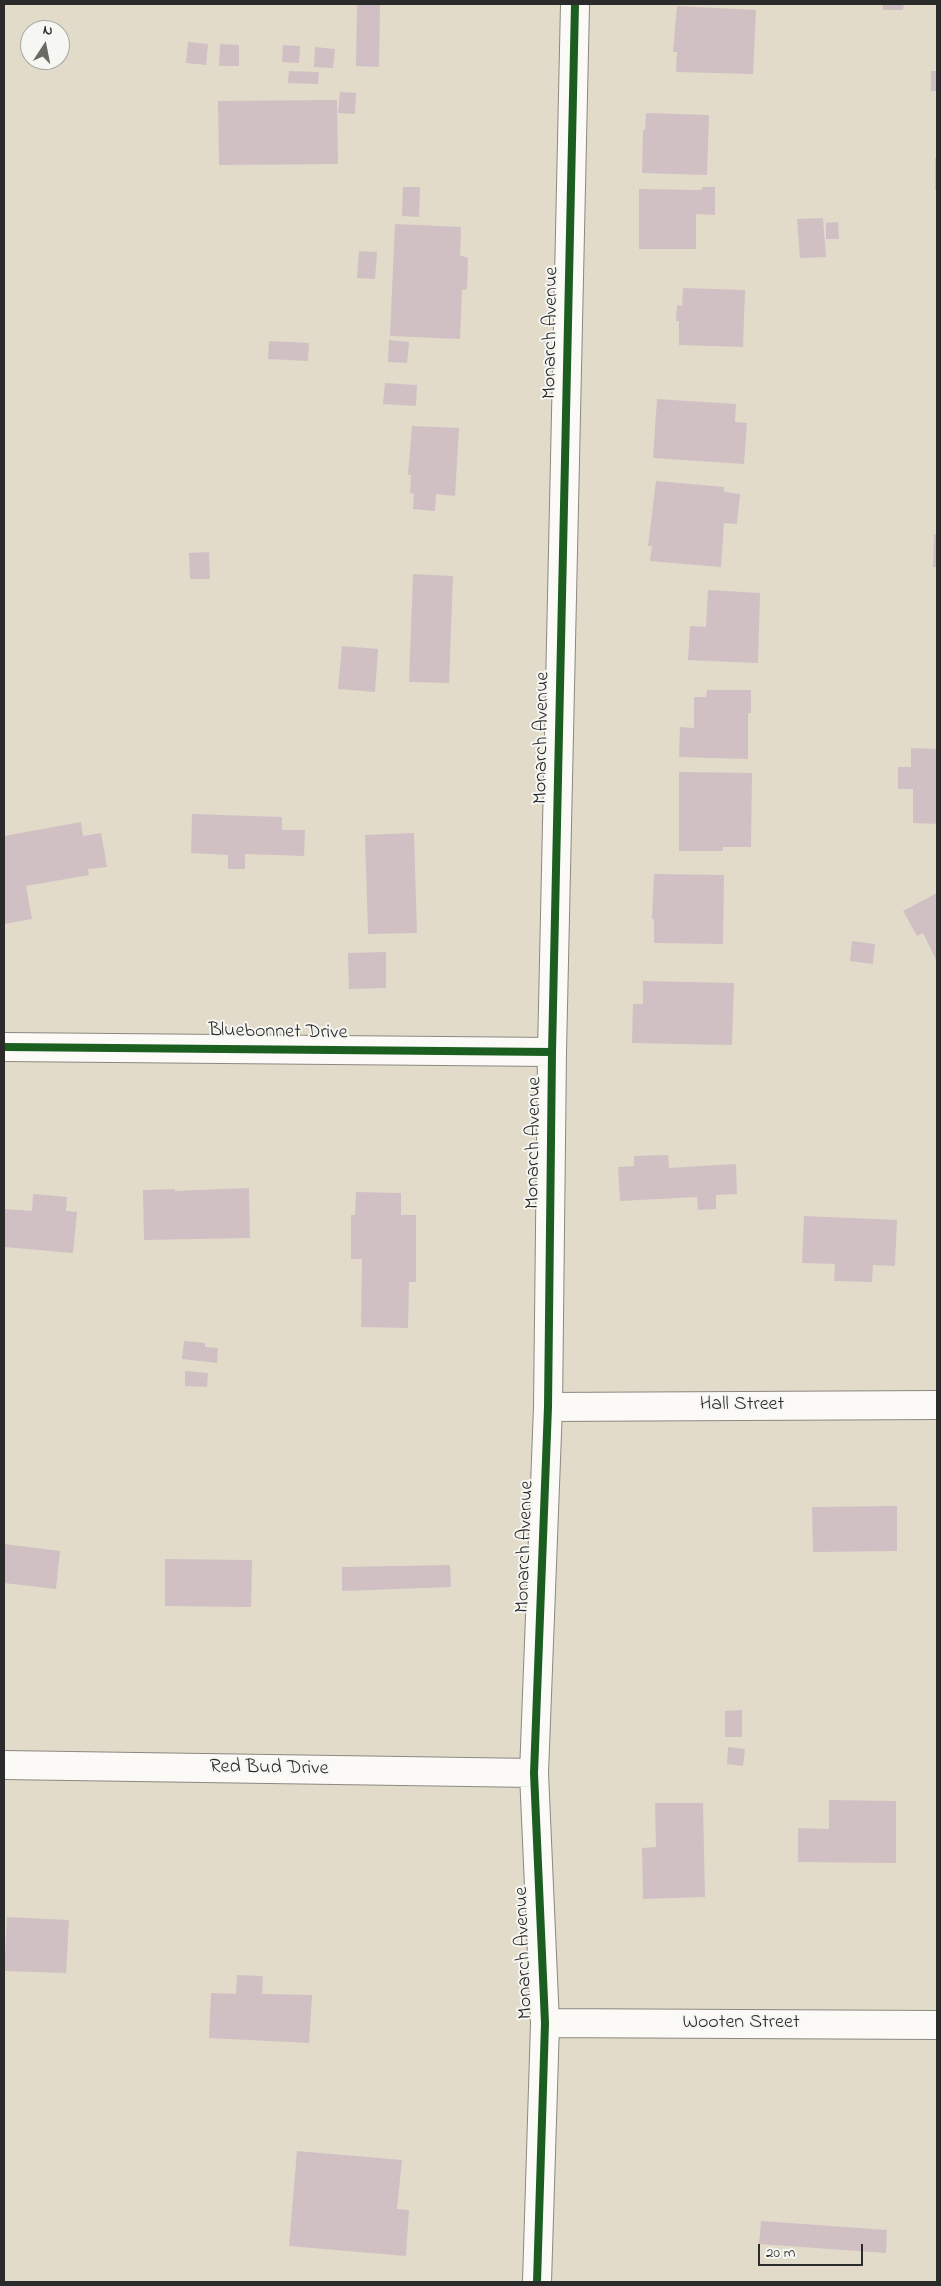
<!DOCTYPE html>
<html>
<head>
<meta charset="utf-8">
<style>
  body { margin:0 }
  #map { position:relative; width:941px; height:2286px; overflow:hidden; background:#e2dbca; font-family:"Indie Flower",sans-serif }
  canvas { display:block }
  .frame { position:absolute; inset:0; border:5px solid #2b2b2b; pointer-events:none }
  .north { position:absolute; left:20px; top:20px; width:50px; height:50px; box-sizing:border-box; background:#f6f6f2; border:1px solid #a5a5a2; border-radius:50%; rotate:11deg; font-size:14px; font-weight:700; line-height:20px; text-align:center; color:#2b2b2b }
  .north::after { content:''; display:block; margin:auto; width:18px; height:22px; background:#6b6963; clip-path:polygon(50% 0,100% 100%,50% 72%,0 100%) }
  .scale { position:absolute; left:758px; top:2244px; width:105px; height:22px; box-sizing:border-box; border:2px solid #2b2b2b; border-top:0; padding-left:6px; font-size:15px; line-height:18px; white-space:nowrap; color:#2b2b2b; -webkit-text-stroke:4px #f6f6f2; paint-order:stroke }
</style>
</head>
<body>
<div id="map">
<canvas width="941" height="2286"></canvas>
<div class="frame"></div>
<div class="north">N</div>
<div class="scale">20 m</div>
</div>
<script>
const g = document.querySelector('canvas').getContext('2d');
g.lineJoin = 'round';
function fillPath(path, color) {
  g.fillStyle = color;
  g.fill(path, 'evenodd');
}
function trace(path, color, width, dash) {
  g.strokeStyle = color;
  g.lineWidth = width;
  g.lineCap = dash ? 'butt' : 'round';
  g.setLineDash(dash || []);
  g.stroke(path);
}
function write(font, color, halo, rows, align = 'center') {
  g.font = font + ' "Indie Flower",sans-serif';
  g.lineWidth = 4;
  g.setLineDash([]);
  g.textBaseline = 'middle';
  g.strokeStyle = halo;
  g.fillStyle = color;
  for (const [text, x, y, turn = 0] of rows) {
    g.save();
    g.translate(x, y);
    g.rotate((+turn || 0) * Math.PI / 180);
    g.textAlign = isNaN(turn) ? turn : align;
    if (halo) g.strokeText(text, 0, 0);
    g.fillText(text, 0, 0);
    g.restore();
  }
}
const building = new Path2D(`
  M357 4H380L379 67 356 66Z
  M883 4H904L903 10H883Z
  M677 6 756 10 753 74 676 72 677 52H673Z
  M188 42 208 44 206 65 186 63Z
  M220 44 239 45V66H219Z
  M283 45 300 46 299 63 282 62Z
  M315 47 335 49 333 68 314 67Z
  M289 71 319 72 318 84 288 83Z
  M931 71H937V91H931Z
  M340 92 356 93 355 114 338 113Z
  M337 100 338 164 219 165 218 101Z
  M646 113 709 115 707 175 642 173 643 130H645Z
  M935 158H937V190H935Z
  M403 187H420L419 217 402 216Z
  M702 187H715V215L696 214V249H639V189L702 190Z
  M823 218 826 257 800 258 797 219Z
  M838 222 839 239H826V223Z
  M395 224 461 227 460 255 468 258 467 289 462 290 460 339 390 336Z
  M359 251 377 252 375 279 357 278Z
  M683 288 745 290 743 347 679 345V321H676L677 305 682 306Z
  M389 340 409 342 407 363 388 362Z
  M269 341 309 343 308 361 268 359Z
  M385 383 417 385 416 406 383 404Z
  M657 399 736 404 735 422 747 423 744 464 653 458Z
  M412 426 459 428 455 496 436 494 435 511 413 509 414 494 410 493 411 475H408Z
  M656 481 724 487V492L740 494 737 524 724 523 721 567 650 561 652 546H648Z
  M934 534H937V567H933Z
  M209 552 210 579H190L189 553Z
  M413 574 453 576 449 683 409 682Z
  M708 590 760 593 758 663 688 660 690 626 706 627Z
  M342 646 378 649 375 692 338 689Z
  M707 690H751V713H748V759L679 757 680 727 694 728V697H706Z
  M911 748 937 749V824L913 823V789H898V767H911Z
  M679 772 752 773 751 847H723V851H679Z
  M192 814 282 817V830H305L304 856 245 854V869H228V855L191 853Z
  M81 822 83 836 101 833 107 867 88 869 89 875 26 886 32 919 4 924V836Z
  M414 833 417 933 368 934 365 835Z
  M654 874 724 875 723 944 654 943V919H652Z
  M937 893V962L923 933 917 936 903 911Z
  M852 941 875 944 873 964 850 961Z
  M386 952V988L349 989 348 953Z
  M643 981 734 983 732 1045 632 1043 633 1004H643Z
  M668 1155 669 1168 736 1164 737 1194 716 1195V1209L698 1210 697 1197 620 1201 618 1167 634 1166V1156Z
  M249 1188 250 1238 144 1240 143 1190 175 1189V1191Z
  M356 1192 401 1193V1215H416V1282H409L408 1328 361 1327 362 1259H351V1215H355Z
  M33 1194 67 1197 66 1211 77 1212 73 1253 4 1247V1209L32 1211Z
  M804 1216 897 1220 895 1266 873 1265 872 1282 834 1281 835 1264 802 1263Z
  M184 1341 205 1343V1347L218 1348 217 1363 182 1359Z
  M185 1371 208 1373 207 1387 185 1386Z
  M897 1506V1551L813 1552 812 1507Z
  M4 1544 60 1551 56 1589 4 1583Z
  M165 1559 252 1560 251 1607 165 1606Z
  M450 1565 451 1587 342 1591V1567Z
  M742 1710V1737H725V1711Z
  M728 1747 745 1749 743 1766 727 1764Z
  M829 1800 896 1801V1863L798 1862V1828L829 1829Z
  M655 1803H703L705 1897 643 1899 642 1848 656 1847Z
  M7 1917 69 1920 66 1973 4 1971Z
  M237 1975 263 1976 262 1994 312 1995 309 2043 209 2038 211 1993 236 1994Z
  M297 2151 402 2160 397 2209 409 2210 406 2256 289 2246Z
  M761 2221 887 2230 886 2253 759 2244Z`);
const minor = new Path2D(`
  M4 1047 552 1052
  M548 1407 937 1405
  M4 1765 534 1773
  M545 2023 937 2025
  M537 2282 545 2023 534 1773 548 1407 552 1052 575 4`);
const cycleway = new Path2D(`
  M4 1047 552 1052
  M537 2282 545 2023 534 1773 548 1407 552 1052 575 4`);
const streetNames = [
  ["Monarch Avenue",552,333,-89],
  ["Monarch Avenue",543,738,-89],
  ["Bluebonnet Drive",278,1033,1],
  ["Monarch Avenue",535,1143,-89],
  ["Hall Street",742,1406],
  ["Monarch Avenue",526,1547,-88],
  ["Red Bud Drive",269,1769,1],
  ["Monarch Avenue",525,1953,-92],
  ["Wooten Street",741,2024]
];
fillPath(building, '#d0c0c3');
trace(minor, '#8c8880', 30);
trace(minor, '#fbfaf7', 28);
trace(cycleway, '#1b5e20', 8);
write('20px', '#2b2b2b', '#f6f6f2', streetNames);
</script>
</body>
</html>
